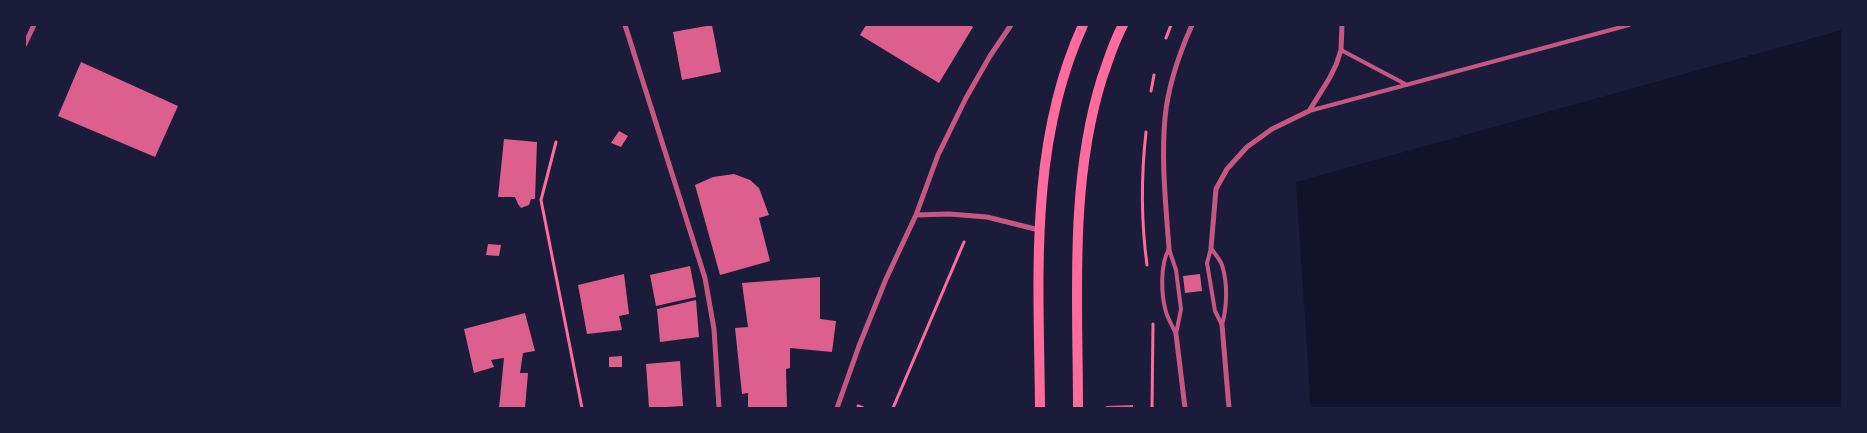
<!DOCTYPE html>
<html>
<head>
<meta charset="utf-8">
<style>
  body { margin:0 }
  #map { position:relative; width:1867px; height:433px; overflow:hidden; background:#1b1b3a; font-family:Arial,sans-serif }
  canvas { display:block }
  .frame { position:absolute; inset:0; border:26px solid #1b1b3a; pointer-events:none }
</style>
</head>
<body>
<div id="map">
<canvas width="1867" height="433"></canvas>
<div class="frame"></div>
</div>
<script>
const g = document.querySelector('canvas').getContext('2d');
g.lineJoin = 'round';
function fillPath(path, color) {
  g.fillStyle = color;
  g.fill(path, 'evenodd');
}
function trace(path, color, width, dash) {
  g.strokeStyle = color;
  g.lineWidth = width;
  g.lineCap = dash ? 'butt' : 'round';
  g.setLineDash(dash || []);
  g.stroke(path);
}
const water = new Path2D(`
  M1842 30V408H1311L1296 182Z`);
const building = new Path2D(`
  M712 25 721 72 682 80 673 32Z
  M866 25H970L973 27 939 83 860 35Z
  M81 62 178 106 155 157 58 116Z
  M619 131 628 136 621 147 611 143Z
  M504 139 537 142 535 199H531L529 205 521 208 518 204 515 197H498Z
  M734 174 750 180 759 188 769 215 759 218 770 261 720 275 695 185 713 177Z
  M488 244 501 245 499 256 486 255Z
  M690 266 696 297 656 306 650 275Z
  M624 274 629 314 619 316 622 330 587 334 578 285Z
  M1200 274 1202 291 1185 293 1183 276Z
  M820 277V319L836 321 832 352 790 348V368L786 369 787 408H748V393L742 394 735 328 748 327 742 283Z
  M696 300 699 337 660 342 657 309Z
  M525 313 535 351 523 353 520 373H528L525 408H499L504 358 491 360 494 367 474 373 464 329Z
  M622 356V367H609V357Z
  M680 361 683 406 649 408 646 364Z
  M1133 405V408H1106V406Z`);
const path = new Path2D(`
  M1166 38 1171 25
  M1151 91 1154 75
  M1146 132C1141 177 1141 221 1147 265
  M556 142 541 200 582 408
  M858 406 863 408
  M893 408 964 242
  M1152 408 1153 324`);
const service = new Path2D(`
  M1341 50 1407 85
  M1309 111 1629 25
  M1211 248C1214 253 1220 259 1222 265 1228 284 1227 307 1222 325
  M1211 248 1207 263 1215 311 1222 325
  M1169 249C1160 264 1161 295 1166 312 1168 319 1173 327 1176 334
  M1169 249 1176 270 1181 309 1176 334`);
const minor = new Path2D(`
  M625 25 705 278 714 329 719 408
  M25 44 34 25
  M916 215 949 214 987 217 1039 230
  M1211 248 1216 189 1227 169 1247 147 1272 129 1309 111 1329 79 1336 65 1341 50 1342 25
  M1169 249C1166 206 1161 161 1165 118 1168 86 1179 54 1192 25
  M1222 325 1229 408
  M1176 334 1185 408
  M837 408 859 346 886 279 916 215 938 155 966 98 990 56 1011 25`);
const secondary = new Path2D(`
  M1040 408C1039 280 1028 145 1083 25
  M1078 408C1078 299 1069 183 1102 78 1108 61 1114 41 1123 25`);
fillPath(water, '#12122b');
fillPath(building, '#dd5f8e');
trace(path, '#ff6b9d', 3);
trace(service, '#c65784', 4);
trace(minor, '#c65784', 5);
trace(secondary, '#ff6b9d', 10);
</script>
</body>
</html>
